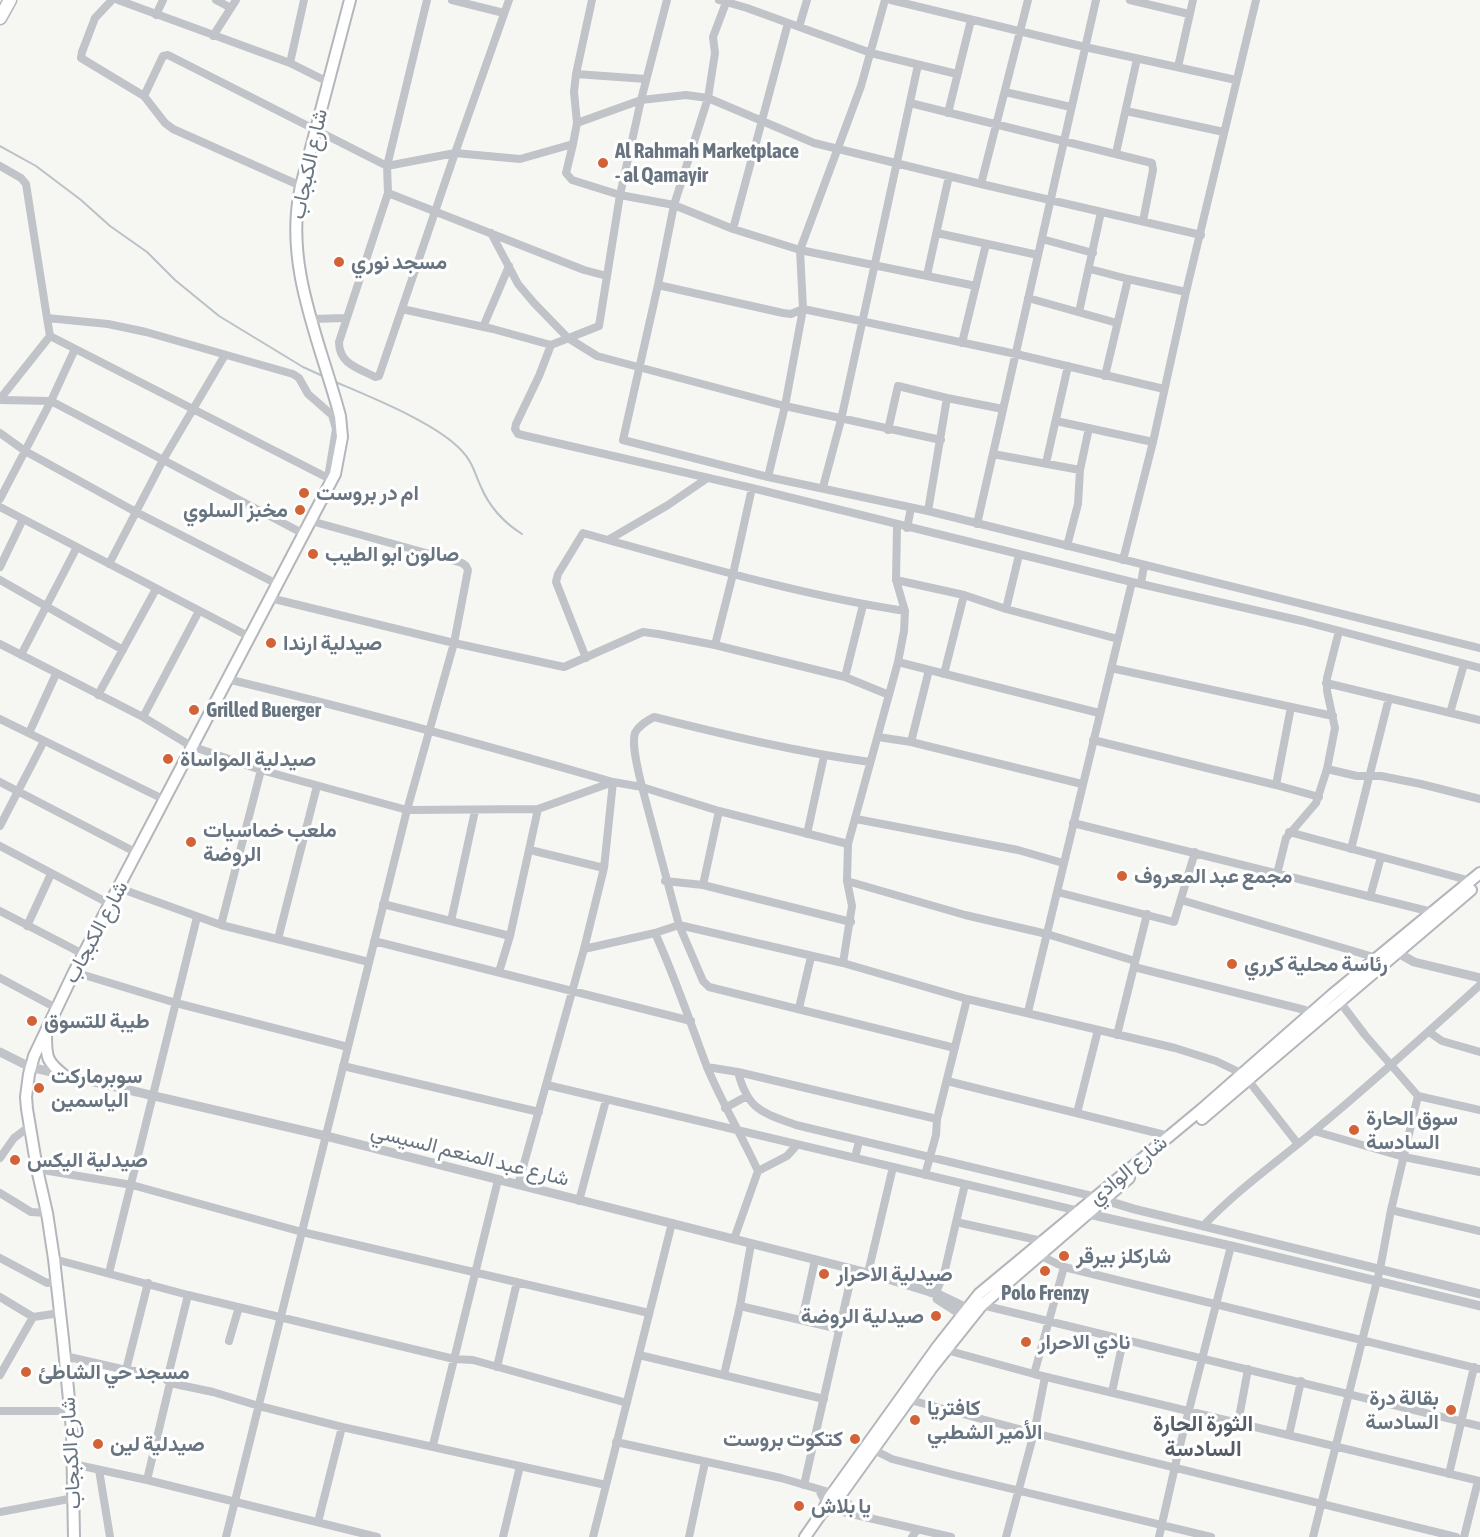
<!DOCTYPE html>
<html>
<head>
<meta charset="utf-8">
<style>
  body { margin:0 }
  canvas { display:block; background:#f6f6f3 }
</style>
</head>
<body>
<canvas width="1480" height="1537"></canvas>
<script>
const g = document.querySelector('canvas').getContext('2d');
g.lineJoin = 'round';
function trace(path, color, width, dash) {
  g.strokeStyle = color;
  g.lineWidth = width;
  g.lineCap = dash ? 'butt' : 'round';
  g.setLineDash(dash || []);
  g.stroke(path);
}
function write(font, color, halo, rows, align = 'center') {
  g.font = font + ' "Asap Condensed",Vazirmatn,sans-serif';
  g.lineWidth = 6;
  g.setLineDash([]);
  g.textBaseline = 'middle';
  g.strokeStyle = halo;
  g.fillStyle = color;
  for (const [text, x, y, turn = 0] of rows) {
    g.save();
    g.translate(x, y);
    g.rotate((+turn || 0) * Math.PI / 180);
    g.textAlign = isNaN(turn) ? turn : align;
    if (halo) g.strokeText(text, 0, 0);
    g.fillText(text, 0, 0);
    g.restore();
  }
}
const stream = new Path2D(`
  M0 146 36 166 81 200 110 226 147 252 175 280 219 316 303 367 325 377
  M333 381C368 396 437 423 462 451 472 461 475 474 481 487 490 508 503 522 522 534`);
const minor = new Path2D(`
  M112 0 95 18 82 52 81 58 144 96
  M118 0 290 63 328 82
  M216 0 231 8
  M427 0 387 166 388 193 339 342C339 364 358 368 375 377L379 376 455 153 509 0
  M452 0 504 13
  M719 0 747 8 871 53 957 74
  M727 0 713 37 715 53 708 98 674 205 658 285 623 440 768 477 928 511 1480 648
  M891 0 1085 47 1236 80
  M1130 0 1189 14
  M156 15 163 0
  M799 27 807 0
  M213 36 236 0
  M290 63 304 0
  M1178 67 1193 0
  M576 74 646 79
  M1005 92 1071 107
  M910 103 1152 163 1153 170 1143 221
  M1126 111 1224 132
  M948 113 971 20
  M577 123 574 92 576 74 592 0
  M573 144 566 173 572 180 620 195 674 205 733 229 800 250 976 286
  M1116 153 1137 59
  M0 166 21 178 26 184 47 318 108 324 146 332 293 374 299 378 308 394 332 415 336 429 328 478
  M981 184 1028 0
  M301 186 173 129 165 123 144 96 163 56 168 55 387 166 455 153 520 159 573 144 577 123 641 100 686 95 708 98 814 143 981 184 1201 235
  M388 193 584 270 607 276
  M733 229 788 23
  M491 233 518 284 534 303 568 338 597 356 785 406 941 440
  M937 233 1038 255
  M1042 239 1093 253
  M1090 269 1128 279 1105 376
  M927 275 949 176
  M1128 279 1186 292
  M658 285 783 313 791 314 803 309 861 321 1016 354 1164 389
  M1028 298 1117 323
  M402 309 493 329 551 345 599 326 620 195 641 100 667 0
  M1079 312 1101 212
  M312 319 345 318
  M483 327 509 266
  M50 336 328 478 330 482
  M962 343 986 244
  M551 345 539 376 516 424 515 429 518 434 752 488 1132 582 1302 621 1480 668
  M0 399 50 336 47 318
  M0 400 51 401 304 534
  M1056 421 1153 442
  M888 430 898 386 947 398 1003 409
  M0 433 25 451 136 512 277 584
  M993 454 1080 470
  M1046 463 1068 366
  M768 477 785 406 803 309 800 250 861 86 885 0
  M823 487 841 420 918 65
  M0 499 51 401 75 349
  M0 507 250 637
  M928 511 947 398
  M977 524 1096 0
  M907 528 911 508
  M608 540C706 567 805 596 905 611
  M1067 546 1078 504 1080 470 1089 428
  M1123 560 1153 442 1186 292 1256 0
  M109 564 163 460 225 355
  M0 567 23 519
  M0 580 123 650
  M896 580 964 595 1006 609 1118 639
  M1141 583 1144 566
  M270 598 454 643 564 667 643 632 658 634 715 645 845 677 889 695
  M1006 609 1019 555
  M0 644 143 717 191 746 261 770 407 810 538 809 613 782 642 787C639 774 631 745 635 733 639 725 647 721 654 717 726 735 797 752 870 762
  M715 645 733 574 752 488
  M21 655 77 547
  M586 658 556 582 558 574 583 533 608 540 668 505 706 479
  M898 662 1099 713
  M1111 668 1333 716
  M944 674 964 595
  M845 677 863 605
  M227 679C357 710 485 745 613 782L604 868 584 949
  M1326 683 1480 720
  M98 695 156 589
  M1450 713 1464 664
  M143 717 199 611
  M0 719 163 799
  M29 733 56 674
  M878 737 911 742 1082 784
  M1093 740 1276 785 1319 797
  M911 742 929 670
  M1327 769 1357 776H1381L1421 784 1480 799
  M0 782 137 853
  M1276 785 1291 707
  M642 787 679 925 703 981 709 987 955 1048
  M642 787 719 811 848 844
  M856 819 1018 850 1063 863
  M1073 823 1432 912
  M0 826 44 741
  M1289 832 1471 881
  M807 834 824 756
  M0 846 110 904
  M1351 849 1389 698
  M530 850 604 868
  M1277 874 1286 838 1316 803 1327 769 1335 728 1327 691V678L1339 631
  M665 881 703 885 851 922
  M847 881 965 915 1047 934 1135 961
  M703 885 719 811
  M119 888 221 925 369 962
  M1057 892 1174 922 1195 852
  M1370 897 1381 857
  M1181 900 1377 958
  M383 904 510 936
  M0 911 83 954
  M451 921 475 811
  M221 925 261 770
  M27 926 51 874
  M655 933C675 977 690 1022 707 1067 722 1103 742 1136 758 1171
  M278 939 317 786
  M374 941 691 1021
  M843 963 852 906 847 881 848 844 898 662 904 631 905 611 896 580 897 526
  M1134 967 1305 1010 1314 1015
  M74 972 176 1003 348 1047
  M499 972 510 936 538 809
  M0 978 58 1009
  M1340 1002 1365 1035 1418 1096
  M799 1008 811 957
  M1028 1012 1132 582
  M1429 1032 1442 1041 1480 1052
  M1117 1035 1147 914
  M343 1066 539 1112
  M707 1067 738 1072 937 1119
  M738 1072C748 1110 761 1112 796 1125L1096 1197
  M1248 1080 1298 1144
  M947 1081 1169 1136
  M547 1085 1079 1211
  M725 1108 747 1096
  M1077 1113 1098 1030
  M1314 1131 1404 1157 1480 1172
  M0 1158 14 1138 30 1126
  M855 1158 859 1141
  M37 1169 132 1185 302 1232 649 1313
  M925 1175 936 1135 937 1119 967 999
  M518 1185 584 949 655 933 679 925 843 963 967 999 1175 1048 1216 1061 1241 1073
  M0 1193 31 1212 47 1213
  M579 1201 606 1100
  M1391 1210 1480 1231
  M956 1222 1042 1241
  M1203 1226C1237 1190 1277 1162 1314 1131 1371 1084 1426 1034 1480 985
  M734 1239 758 1171 787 1156 797 1145
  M1039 1255 1064 1267 1480 1369
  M0 1258 47 1283 57 1281
  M54 1259 188 1295 454 1359 473 1360 627 1403
  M109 1273 197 917
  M868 1273 893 1167
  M931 1293 937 1290 944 1274 965 1184
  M0 1297 33 1317
  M982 1305 1480 1426
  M740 1306 839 1329
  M802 1320 815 1260
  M229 1341 239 1307
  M946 1350 1034 1374 1480 1481
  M639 1355 824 1399
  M65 1356 126 1370 159 1374 170 1383 213 1392 259 1406 342 1427 606 1485
  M497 1367 517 1282
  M126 1370 148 1283
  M1034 1374 1064 1267
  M0 1375 33 1317 60 1313
  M724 1375 740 1306 751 1244
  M167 1380 188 1295
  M1112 1392 1123 1341
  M910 1400 1034 1433 1456 1537
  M0 1411H70
  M1238 1423 1248 1369
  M1289 1435 1301 1381
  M616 1442 781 1478 832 1493 848 1503 862 1515
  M433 1445 498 1180
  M874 1450 892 1459 954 1475 1211 1537
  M73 1464 147 1480 377 1537
  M99 1470 110 1537
  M1449 1474 1474 1367
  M147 1480 170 1383
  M804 1485 853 1269
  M819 1490 825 1502 843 1512 951 1537
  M0 1512 74 1498
  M318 1522 342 1427
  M226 1537 407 810 454 643 468 570 466 566 462 563 311 521
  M503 1537 520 1466
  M593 1537 672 1223
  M689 1537 705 1462
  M912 1537 917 1530
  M1006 1537 1034 1433 1045 1377
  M1159 1537 1179 1449 1231 1246
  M1313 1537 1380 1269 1391 1210 1418 1096 1480 1110
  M1464 1537 1478 1481`);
const tertiary = new Path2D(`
  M1398 953 1414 962 1480 978
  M0 1052 30 1067 326 1136 868 1273 940 1295 967 1308
  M1098 1198 1134 1209 1480 1294
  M1084 1213 1231 1246 1480 1306
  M937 1299 962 1315`);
const secondary = new Path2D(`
  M46 1036C46 1058 47 1062 65 1076
  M1202 1119 1471 890
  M823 1511 832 1507 931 1369 982 1305 1129 1178
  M74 1537 72 1430 63 1339 54 1259 47 1213 37 1169 27 1109 26 1097 29 1074 34 1056 74 972 335 474 342 437 340 416C320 341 283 264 301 186L350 0
  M805 1537 823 1511 829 1498 938 1346 979 1294 1202 1109 1333 994 1480 873`);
const primary = new Path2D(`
  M0 18 10 0`);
const markers = [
  [603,163,6,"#d36336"],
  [339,262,6,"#d36336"],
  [304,493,6,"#d36336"],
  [300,510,6,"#d36336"],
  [313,554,6,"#d36336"],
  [271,643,6,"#d36336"],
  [194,710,6,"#d36336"],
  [168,759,6,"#d36336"],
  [191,842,6,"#d36336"],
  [1122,876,6,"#d36336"],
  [1232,964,6,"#d36336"],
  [32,1021,6,"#d36336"],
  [39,1088,6,"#d36336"],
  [1354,1130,6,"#d36336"],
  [15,1160,6,"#d36336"],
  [1064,1256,6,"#d36336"],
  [1045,1271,6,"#d36336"],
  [824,1274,6,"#d36336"],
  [936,1316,6,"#d36336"],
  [1026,1342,6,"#d36336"],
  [26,1372,6,"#d36336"],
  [1451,1410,6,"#d36336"],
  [915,1420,6,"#d36336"],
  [855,1439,6,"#d36336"],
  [98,1444,6,"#d36336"],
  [799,1506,6,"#d36336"]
];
const poiNames = [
  ["Al Rahmah Marketplace",615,151],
  ["- al Qamayir",615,175],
  ["مسجد نوري",351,262],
  ["ام در بروست",316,493],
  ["مخبز السلوي",288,510,"right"],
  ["صالون ابو الطيب",325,554],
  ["صيدلية ارندا",283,643],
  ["Grilled Buerger",206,710],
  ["صيدلية المواساة",180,759],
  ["ملعب خماسيات",203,830],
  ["الروضة",203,854],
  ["مجمع عبد المعروف",1134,876],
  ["رئاسة محلية كرري",1244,964],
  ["طيبة للتسوق",44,1021],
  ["سوبرماركت",51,1076],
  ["الياسمين",51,1100],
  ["سوق الحارة",1366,1118],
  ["السادسة",1366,1142],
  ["صيدلية اليكس",27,1160],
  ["شاركلز بيرقر",1076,1256],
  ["صيدلية الاحرار",836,1274],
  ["Polo Frenzy",1045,1293,"center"],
  ["صيدلية الروضة",924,1316,"right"],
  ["نادي الاحرار",1038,1342],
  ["مسجد حي الشاطئ",38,1372],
  ["بقالة درة",1439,1398,"right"],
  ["السادسة",1439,1422,"right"],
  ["كافتريا",927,1408],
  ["الأمير الشطبي",927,1432],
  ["كتكوت بروست",843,1439,"right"],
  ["صيدلية لين",110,1444],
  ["يا بلاش",811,1506]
];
const streetNames = [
  ["شارع الكبجاب",309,164,-78],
  ["شارع الكبجاب",96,932,-62],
  ["شارع عبد المنعم السيسي",470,1155,14],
  ["شارع الوادي",1128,1170,-40],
  ["شارع الكبجاب",71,1453,-93]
];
const neighbourhoodNames = [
  ["الثورة الحارة",1203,1424],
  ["السادسة",1203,1449]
];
trace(stream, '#b9c2c7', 2);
trace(secondary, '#b3b7bb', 14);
trace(primary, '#b4b7bb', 15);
trace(minor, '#c0c3c7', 8);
trace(tertiary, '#c0c3c7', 9);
trace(secondary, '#fff', 10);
trace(primary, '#fff', 12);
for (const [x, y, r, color] of markers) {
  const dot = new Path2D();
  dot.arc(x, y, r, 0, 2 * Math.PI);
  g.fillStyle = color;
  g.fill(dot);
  trace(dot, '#fff', 2);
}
write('bold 21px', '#687581', '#fff', poiNames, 'left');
write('21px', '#687581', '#fff', streetNames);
write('bold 22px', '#555e67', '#fff', neighbourhoodNames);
</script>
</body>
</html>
